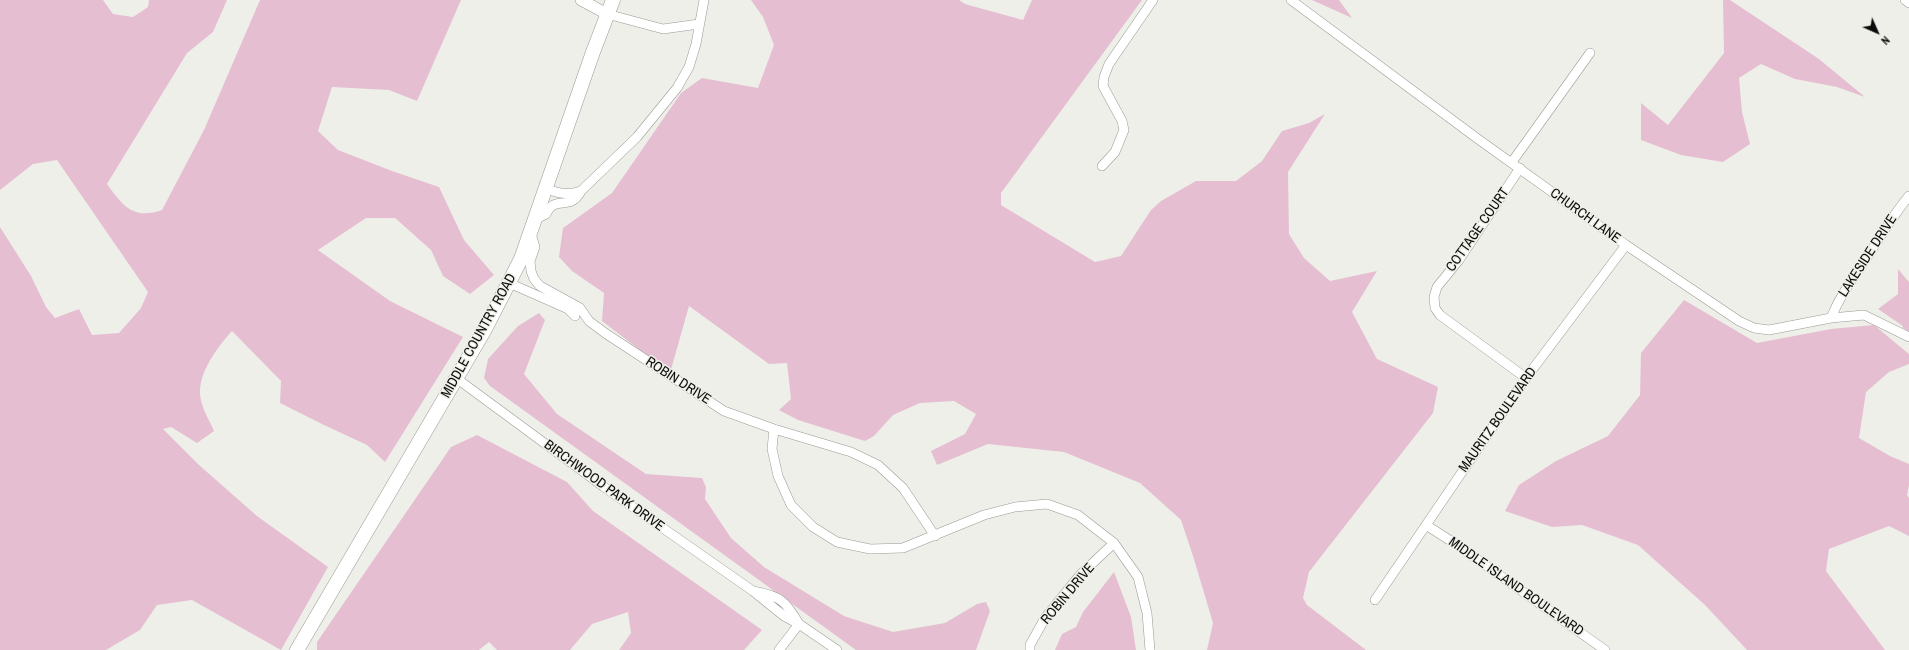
<!DOCTYPE html>
<html>
<head>
<meta charset="utf-8">
<style>
  body { margin:0 }
  #map { position:relative; width:1909px; height:650px; overflow:hidden; background:#efefe9; font-family:"Archivo Narrow",sans-serif }
  canvas { display:block }
  .north { position:absolute; left:1857px; top:12px; width:40px; height:40px; -webkit-text-stroke:3px #efefe9; paint-order:stroke; rotate:135deg; font-size:11px; font-weight:700; line-height:16px; text-align:center; color:#0c0c0a }
  .north::after { content:''; display:block; margin:auto; width:14px; height:18px; background:#0c0c0a; clip-path:polygon(50% 0,100% 100%,50% 72%,0 100%) }
</style>
</head>
<body>
<div id="map">
<canvas width="1909" height="650"></canvas>
<div class="north">N</div>
</div>
<script>
const g = document.querySelector('canvas').getContext('2d');
g.lineJoin = 'round';
function fillPath(path, color) {
  g.fillStyle = color;
  g.fill(path, 'evenodd');
}
function trace(path, color, width, dash) {
  g.strokeStyle = color;
  g.lineWidth = width;
  g.lineCap = dash ? 'butt' : 'round';
  g.setLineDash(dash || []);
  g.stroke(path);
}
function write(font, color, halo, rows, align = 'center') {
  g.font = font + ' "Archivo Narrow",sans-serif';
  g.lineWidth = 3;
  g.setLineDash([]);
  g.textBaseline = 'middle';
  g.strokeStyle = halo;
  g.fillStyle = color;
  for (const [text, x, y, turn = 0] of rows) {
    g.save();
    g.translate(x, y);
    g.rotate((+turn || 0) * Math.PI / 180);
    g.textAlign = isNaN(turn) ? turn : align;
    if (halo) g.strokeText(text, 0, 0);
    g.fillText(text, 0, 0);
    g.restore();
  }
}
const green = new Path2D(`
  M0 0H103L113 14 133 17 148 7 149 0H227L213 32 187 53 107 184C123 206 133 220 162 210L204 130 260 0H461L417 101 389 90 332 87 318 131 338 150 392 171 439 187 464 240 494 275 470 294 443 276 431 250 395 218H366L318 250 390 301 463 337 385 462 367 445 324 425 280 403 281 381 232 331C217 348 195 376 201 400 203 411 210 421 214 431L197 443 171 427 163 429 199 465 257 516 328 567 281 650 192 600 157 605 140 630 106 650H0V227L31 276 46 307 55 318 79 309 92 335 119 333 141 308 148 292 57 160 33 164 0 190Z
  M751 0H959L965 4 1023 20 1032 0H1142L1001 193V205L1095 262 1121 256 1151 210 1161 201 1196 181H1236L1262 161 1282 131 1309 123 1325 114 1288 172 1289 234 1304 258 1330 281 1377 271 1352 312 1377 359 1438 387 1433 413 1309 572 1303 598 1307 605 1366 650H1207L1213 623 1193 556 1181 520 1140 483 1064 452 988 444 937 465 931 451 965 434 976 414 954 401 920 403 893 415 874 436 865 441 798 420 779 410 791 399 787 363 769 364 689 306 670 373 602 321 604 293 572 271 559 257 563 228 612 193 681 93 702 78 758 88 774 45 763 17Z
  M1312 0H1339L1352 18Z
  M1723 0H1730L1819 59 1865 97 1837 87 1795 79 1761 64 1739 78 1742 112 1750 144 1723 162 1681 155 1641 140V103L1668 125 1724 53Z
  M1898 269 1909 282V332L1902 327 1903 326 1878 309 1898 294Z
  M1684 300 1757 343 1831 329 1874 325 1909 354V364L1889 372 1866 392 1859 438 1890 456 1909 464V485L1907 495 1909 498V536L1889 526 1829 549 1826 571 1885 650H1747L1705 605 1638 545 1582 525 1552 527 1505 511 1519 485 1556 461 1608 436 1640 395 1641 353Z
  M539 313 545 320 524 374 557 414 646 474 702 478 706 487 705 499 731 538 764 567 844 616 893 632 945 623 977 604 986 602 990 611 976 650H856L490 386 484 378 488 359 518 326Z
  M477 435 567 482 593 511 762 630 744 650H619L631 633 628 612 592 624 570 650H497L489 642 479 650H317V642L451 447Z
  M1114 572 1131 617 1136 650H1055L1062 634 1076 627 1083 612Z`);
const minor = new Path2D(`
  M1291 0 1478 139 1626 245 1739 321 1754 328 1769 330 1831 318 1864 315 1909 337
  M1905 0 1909 3
  M607 14 663 29 699 24
  M1512 162 1590 53
  M1102 166 1115 152 1124 130 1122 121 1103 86 1104 77 1109 64 1153 0
  M1520 168 1459 260 1437 287 1434 297 1435 308 1440 315 1526 378
  M546 189C559 193 567 196 581 191
  M536 219 546 214C556 193 569 213 581 191L637 137 677 88 689 67 696 44 704 0
  M531 234 535 247 530 261 531 271 534 279 540 286 580 308 589 321 605 333 724 411 774 429 851 452 878 465 903 488 935 536
  M509 283 568 309 575 316
  M1831 318C1840 295 1854 277 1867 257 1881 236 1893 215 1909 196
  M456 378 604 487 753 591 784 616 799 624 837 650
  M774 429 772 449 778 476 791 505 813 527 837 542 870 549 903 548 984 515 1015 507 1047 504 1078 515 1114 543 1138 577 1147 613 1150 650
  M1426 525 1454 543 1605 650
  M753 591C780 596 785 600 799 624
  M1375 600 1526 378 1626 245
  M779 650 799 624
  M1030 650V645L1045 618 1080 575 1114 543`);
const tertiary = new Path2D(`
  M581 0 607 14`);
const primary = new Path2D(`
  M297 650 484 331 521 259 593 52 613 0`);
const streetNames = [
  ["CHURCH LANE",1585,216,36],
  ["COTTAGE COURT",1478,230,-55],
  ["LAKESIDE DRIVE",1868,256,-57],
  ["MIDDLE COUNTRY ROAD",479,336,-61],
  ["ROBIN DRIVE",678,381,33],
  ["MAURITZ BOULEVARD",1498,420,-55],
  ["BIRCHWOOD PARK DRIVE",604,486,36],
  ["MIDDLE ISLAND BOULEVARD",1516,587,35],
  ["ROBIN DRIVE",1068,594,-50]
];
fillPath(green, '#e5bfd1');
trace(minor, '#999a94', 10);
trace(tertiary, '#999a94', 12);
trace(primary, '#999a94', 15);
trace(minor, '#fff', 9);
trace(tertiary, '#fff', 11);
trace(primary, '#fff', 14);
write('14px', '#0c0c0a', '#efefe9', streetNames);
</script>
</body>
</html>
